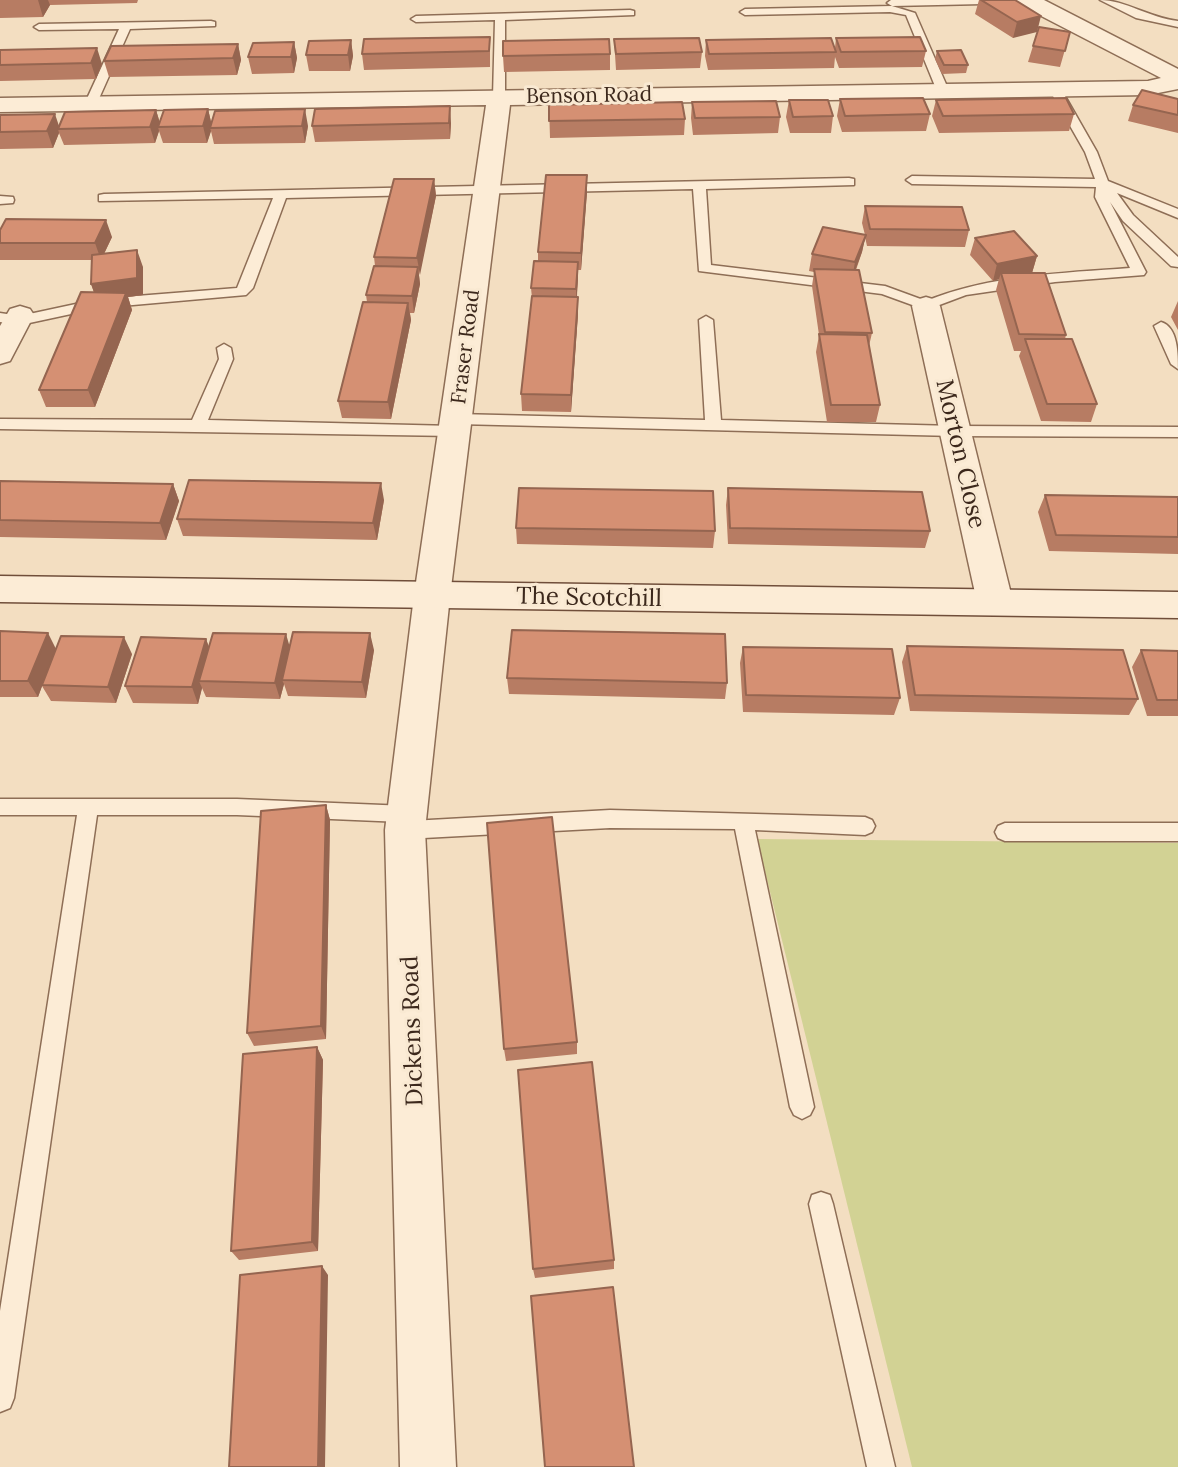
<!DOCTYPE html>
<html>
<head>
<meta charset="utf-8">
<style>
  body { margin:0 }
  canvas { display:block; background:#f3dec1 }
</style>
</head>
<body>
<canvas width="1178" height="1467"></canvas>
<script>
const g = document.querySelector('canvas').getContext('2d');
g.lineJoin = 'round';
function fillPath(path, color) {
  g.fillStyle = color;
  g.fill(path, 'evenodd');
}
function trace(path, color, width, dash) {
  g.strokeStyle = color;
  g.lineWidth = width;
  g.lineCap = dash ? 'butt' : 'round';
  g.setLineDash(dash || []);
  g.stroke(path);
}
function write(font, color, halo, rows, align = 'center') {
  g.font = font + ' Lora,serif';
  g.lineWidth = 6;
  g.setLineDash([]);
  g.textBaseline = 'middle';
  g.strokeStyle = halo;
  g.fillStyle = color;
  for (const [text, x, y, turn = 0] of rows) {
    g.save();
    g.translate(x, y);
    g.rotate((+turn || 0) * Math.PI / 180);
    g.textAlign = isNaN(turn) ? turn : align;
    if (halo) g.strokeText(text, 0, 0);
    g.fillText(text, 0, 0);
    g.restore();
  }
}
const green = new Path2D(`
  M757 839 1178 843V1467H912Z`);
const lane = new Path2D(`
  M1033 0 1028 3 892 6 915 13 949 91 943 95 937 91 906 15 890 12 745 15 740 12 745 9 892 6 887 3 891 0Z
  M1100 0C1125 0 1150 18 1178 21V27L1136 18Z
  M630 10 634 11V15L505 20V97L499 101 493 97 495 20 416 22 411 19 416 16Z
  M211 21 215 22V26L130 29 97 103 91 107 85 103 119 29 39 30 34 27 39 24Z
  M1055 86 1061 89 1097 152 1108 181 1178 209V218L1117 193 1133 215 1178 257V267L1171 266 1123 221 1110 202 1146 272 1144 275 1055 282 966 295 926 310 882 294 699 271 693 189 286 198 253 288 246 295 99 308 20 325 0 322V313L20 316 99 299 237 288 273 198 99 201V195L104 194 849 178 854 179V185L706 189 711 265 885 286 926 301C990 275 1062 273 1130 268L1095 197 1096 187 912 184 906 180 912 176 1095 179 1085 152 1049 89Z
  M0 196 13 197 14 200 13 203 0 204Z
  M706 316 713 320 721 420 955 426 1178 427V437L955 436 457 424 449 419 457 414 705 420 699 320Z
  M1161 322C1178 327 1178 354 1178 369L1171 364 1154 326Z
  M224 344 231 348 233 359 208 420 454 426 462 431 454 436 0 429V419L192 420 219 359 217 348Z
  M0 799H237L407 806 414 808 417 814 411 821 610 810 865 817 872 820 875 826 872 832 865 835 755 830 814 1107 810 1115 802 1119 794 1115 790 1107 735 829 610 828 405 839 398 836 395 830 398 824 402 822 237 815H97L14 1398 10 1408 0 1412V1311L77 815H0Z
  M1005 823H1178V841H1005L998 838 995 832 998 826Z
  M821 1192 830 1195 833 1204 895 1467H867L809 1204 812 1195Z`);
const street = new Path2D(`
  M1017 0H1044L1178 69V89L1148 95 510 105 450 596 425 830 456 1467H400L385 830 414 596 486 105 0 112V98L1148 81 1161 78 1020 5Z
  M926 297 936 300 940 306 1013 602 1008 611 995 615 982 611 977 602 912 306 916 300Z
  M20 306 30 309 34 315 10 361 0 364V326L10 309Z`);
const secondary = new Path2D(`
  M0 576 1178 592V618L0 602Z`);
const wall = new Path2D(`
  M0 0H138L137 3 50 5 43 17 0 18Z
  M979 0H1015L1041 16 1013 38 975 14Z
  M1070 32 1060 67 1028 62 1033 46Z
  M490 37V67L364 70 362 54Z
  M836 38 926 51 922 67 839 68 835 57 834 68 708 70 705 56 706 40 835 48Z
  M614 39 702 52 700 68 616 70Z
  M351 40 353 56 350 71H309L306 55Z
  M294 42 297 58 294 73 252 74 248 57Z
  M238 44 241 60 237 75 109 77 104 61Z
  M0 50 102 64 96 79 0 81Z
  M937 51 968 65 966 73 942 74 935 59Z
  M610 54V70L504 72 503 56Z
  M840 99 930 114 926 131 842 132 837 116Z
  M1178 99V133L1128 121 1133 105Z
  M789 100 833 116 831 133H790L786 117Z
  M936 100 1074 114 1069 131 939 133 932 116Z
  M692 102 780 117 778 133 693 135 691 118Z
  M549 105 685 119 684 135 550 138Z
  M208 109 211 122 308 126 305 143 214 144 211 131 207 143H163L159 131 155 143 64 145 59 133 53 148 0 149V115L59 126 156 110 160 123Z
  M451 123 450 139 315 142 312 126Z
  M587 175V192L581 270H578L577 297 578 314 571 412 522 411 521 394 532 298 531 288 538 261V252Z
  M434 179 436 196 419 275 420 284 414 313H410L411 320 391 419 342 418 338 401 367 302 366 295 375 266 374 257Z
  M865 206 969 230 965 247 867 246 865 237 862 252 856 270 872 333 869 346 880 405 876 422H827L816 352 819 335 812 286 814 272 809 271 812 254 865 235 862 223Z
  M0 230 112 237 104 254 143 267V295L128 297 132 310 95 407H46L39 390 94 292 91 284 92 260H0Z
  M975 238 1037 256 1032 273 1066 335 1065 339 1097 404 1091 422 1041 421 1019 356 1021 351H1014L996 290 999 279 993 281 970 255Z
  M1178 301V330L1171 317Z
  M0 481 173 484 179 501 166 540 0 537Z
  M728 488 930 531 925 548 728 544 726 505Z
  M1045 495 1178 497V554L1049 551 1038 512Z
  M384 500 377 540 183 536 177 519Z
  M516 528 715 531 713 548 517 544Z
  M0 631 56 648 132 654 116 703 51 701 42 686 38 697H0Z
  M206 639 209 648 290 647 374 650 366 698 288 696 284 684 280 699 206 697 202 688 198 704 133 703 125 686Z
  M907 646 1138 699 1129 715 910 711 902 662Z
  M743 647 900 698 894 715 743 712 740 663Z
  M1141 650 1178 651V716H1147L1132 667Z
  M507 678 727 683 725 699 509 694Z
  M326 805 330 820 326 1039 254 1046 247 1033Z
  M577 1042V1054L506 1061 504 1049Z
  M317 1047 323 1060 318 1251 239 1260 231 1251Z
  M614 1260V1269L535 1278 533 1269Z`);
const shadedWall = new Path2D(`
  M38 0H48L50 5 43 17Z
  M1041 16 1037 32 1013 38 1017 22Z
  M351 40 353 56 350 71 348 55Z
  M294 42 297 58 294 73 291 57Z
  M238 44 241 60 237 75 233 58Z
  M97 48 102 64 96 79 91 63Z
  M450 106 451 123 450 139 449 123Z
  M208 109 212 126 210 128 211 131 207 143 203 126Z
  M305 109 308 126 305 143 302 126Z
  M156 110 161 127H158L159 131 155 143 150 127Z
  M55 114 60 129H58L59 133 53 148 47 131Z
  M587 175V192L581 270V253Z
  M434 179 436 196 420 275 417 258Z
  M106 220 112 237 101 260 95 243Z
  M866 235 862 252 852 279 855 262Z
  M137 250 143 267V295L128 297 132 310 95 407 88 390 97 301 91 284Z
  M1037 256 1032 273H1001L999 279 993 281 997 264Z
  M578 262V279L576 306V289Z
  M418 267 420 284 414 313 412 296Z
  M578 297V314L571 412V395Z
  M408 303 411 320 391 419 388 402Z
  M381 483 384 500 377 540 373 523Z
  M173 484 179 501 166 540 160 523Z
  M48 633 56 649 38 697 28 681Z
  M370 633 374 650 366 698 362 682Z
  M286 634 291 651 282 680 284 684 280 699 275 683Z
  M124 637 132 654 116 703 108 687Z
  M206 639 212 655 199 681 202 688 198 704 192 687Z
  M326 805 330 820 326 1039 321 1026Z
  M317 1047 323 1060 318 1251 312 1242Z
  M322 1266 328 1275 325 1467H318Z`);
const building = new Path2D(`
  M981 0H1015L1041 16 1017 22Z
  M1039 27 1070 32 1065 51 1033 46Z
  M490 37 489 51 362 54 364 39Z
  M920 37 926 51 841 52 836 38Z
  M699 38 702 52 616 54 614 39Z
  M831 38 836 52 709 54 706 40Z
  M609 39 610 54 503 56V41Z
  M351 40 348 55H306L309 41Z
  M294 42 291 57H248L253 43Z
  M238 44 233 58 104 61 111 46Z
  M97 48 91 63 0 65V50Z
  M961 50 968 65H944L937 51Z
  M1142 90 1178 99V115L1133 105Z
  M923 98 930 114 845 116 840 99Z
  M1066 98 1074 114 943 116 936 100Z
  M789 100H828L833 116 793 117Z
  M776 101 780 117 695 118 692 102Z
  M682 102 685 119 549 121V105Z
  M450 106 449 123 312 126 315 109Z
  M208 109 203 126 158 127 164 110Z
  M305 109 302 126 210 128 215 111Z
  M156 110 150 127 58 129 65 112Z
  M55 114 47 131 0 132V115Z
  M546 175H587L581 253 538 252Z
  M394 179H434L417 258 374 257Z
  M865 206 962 207 969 230 870 229Z
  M6 219 106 220 95 243H0V230Z
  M823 227 866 235 855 262 812 254Z
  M1014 231 1037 256 997 264 975 238Z
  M137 250V278L91 284 92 255Z
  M534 261 578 262 576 289 531 288Z
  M374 266 418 267 412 296 366 295Z
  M814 269 859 270 872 333 825 332Z
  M1001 273H1045L1066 335 1019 334Z
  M81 292 126 293 88 390H39Z
  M532 296 578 297 571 395 521 394Z
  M363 302 408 303 388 402 338 401Z
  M819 334 867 335 880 405H831Z
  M1025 339H1072L1097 404H1047Z
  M189 480 381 483 373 523 177 519Z
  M0 481 173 484 160 523 0 520Z
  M519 488 713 491 715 531 516 528Z
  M728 488 922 492 930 531 730 528Z
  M1045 495 1178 497V537L1056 535Z
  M512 630 725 634 727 683 507 678Z
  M0 631 48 633 28 681H0Z
  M293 632 370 633 362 682 282 680Z
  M213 633 286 634 275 683 199 681Z
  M61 636 124 637 108 687 42 685Z
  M141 637 206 639 192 687 125 686Z
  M907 646 1123 650 1138 699 915 695Z
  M743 647 892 649 900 698 746 695Z
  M1141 650 1178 651V700H1157Z
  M326 805 321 1026 247 1033 261 811Z
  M552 817 577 1042 504 1049 487 823Z
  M317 1047 312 1242 231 1251 243 1054Z
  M592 1062 614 1260 533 1269 518 1070Z
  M322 1266 318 1467H229L240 1275Z
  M613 1287 634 1467H545L531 1296Z`);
const farStreetnames = [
  ["Benson Road",589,96,-1],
  ["Fraser Road",466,347,-83]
];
const streetNames = [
  ["Morton Close",960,454,77],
  ["The Scotchill",589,598,1],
  ["Dickens Road",413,1031,-92]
];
fillPath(green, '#d2d294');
trace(lane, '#8e6e56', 3);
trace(street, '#8e6e56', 3);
trace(secondary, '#704e3a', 3);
fillPath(lane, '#fcecd6');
fillPath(street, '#fcecd6');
fillPath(secondary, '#fcecd6');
fillPath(wall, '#b77c63');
fillPath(shadedWall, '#956550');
fillPath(building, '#d59073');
trace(building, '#956550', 2);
write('21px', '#3c281c', '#f9e9d2', farStreetnames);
write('24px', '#3c281c', '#f9e9d2', streetNames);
</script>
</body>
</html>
